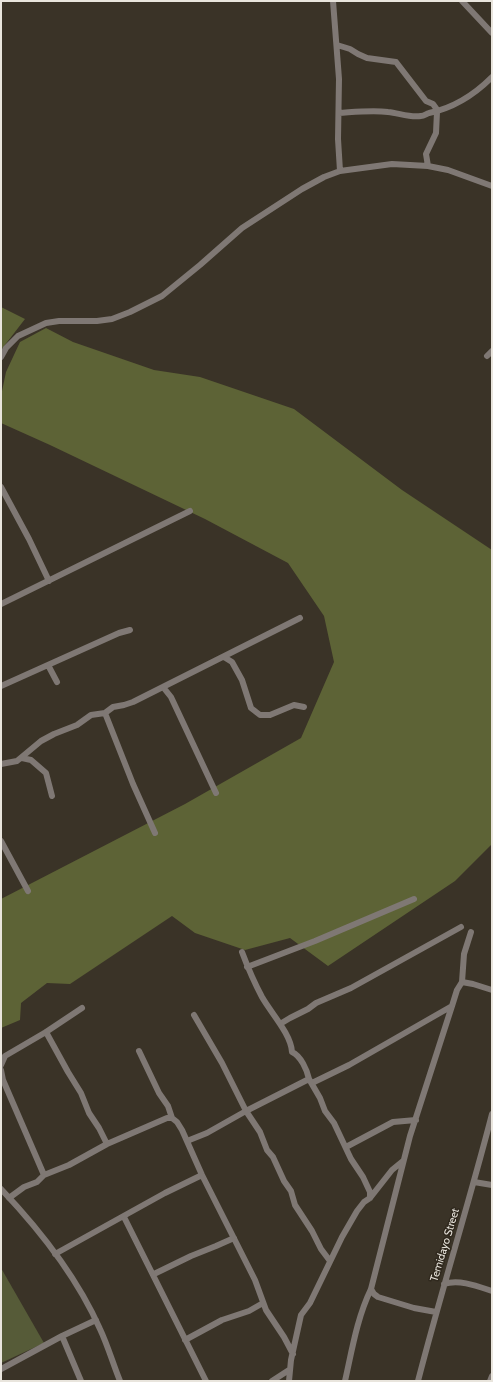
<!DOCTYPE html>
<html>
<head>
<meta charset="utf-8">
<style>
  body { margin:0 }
  #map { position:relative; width:493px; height:1382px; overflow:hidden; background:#3a3327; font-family:Cabin,sans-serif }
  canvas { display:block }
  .frame { position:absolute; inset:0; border:2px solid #e9e5dd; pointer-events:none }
</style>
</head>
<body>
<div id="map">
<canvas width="493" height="1382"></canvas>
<div class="frame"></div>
</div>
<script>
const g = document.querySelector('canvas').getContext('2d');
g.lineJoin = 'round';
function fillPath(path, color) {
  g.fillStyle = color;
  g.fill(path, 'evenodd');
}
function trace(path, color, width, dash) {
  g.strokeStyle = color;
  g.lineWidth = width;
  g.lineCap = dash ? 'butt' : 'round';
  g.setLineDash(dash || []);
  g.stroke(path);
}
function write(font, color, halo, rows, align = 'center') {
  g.font = font + ' Cabin,sans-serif';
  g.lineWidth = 3;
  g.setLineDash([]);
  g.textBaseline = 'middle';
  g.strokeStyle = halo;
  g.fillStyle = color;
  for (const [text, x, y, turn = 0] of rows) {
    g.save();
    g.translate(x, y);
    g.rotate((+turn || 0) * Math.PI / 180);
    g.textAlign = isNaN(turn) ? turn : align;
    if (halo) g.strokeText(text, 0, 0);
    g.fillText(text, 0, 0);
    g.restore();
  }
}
const green = new Path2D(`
  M1 1268 44 1343 1 1363Z`);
const forest = new Path2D(`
  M1 307 25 319 1 350Z
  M46 328 73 342 154 370 200 377 294 409 402 490 492 550V844L455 881 328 966 290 938 245 950 195 933 172 916 70 984 47 983 21 1003 20 1020 1 1028V899L185 804 301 738 334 662 324 616 288 563 205 519 50 445 1 423V396L6 372 20 342Z`);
const minor = new Path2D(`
  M333 1 339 79 338 139 340 171
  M462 1 492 33
  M337 45 350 49 358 54 367 58 396 62 426 101 433 104 438 111
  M339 113C355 112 372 110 388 112 399 113 410 118 421 116 424 116 426 114 429 113 453 108 475 94 492 77
  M428 166 426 154 436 133 437 112
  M487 356 492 351
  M1 357 6 348 18 336 46 323 59 321H97L112 319 130 312 162 296 200 265 242 228 302 189 324 177 340 171 392 164 428 166 448 170 492 186
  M1 487 29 539 49 581
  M1 604 190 511
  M224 657 232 662 242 680 251 708 260 715H270L294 705 304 707
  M48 665 57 682
  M1 686 119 633 130 630
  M163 687 171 697 216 793
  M105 713 133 784 155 833
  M22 758 31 760 46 773 52 796
  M1 764 17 761 41 741 54 734 77 725 91 715 105 713 113 707 124 705 133 702 300 618
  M1 841 28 891
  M242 952C248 968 254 982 262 997 271 1013 291 1034 292 1052 301 1056 307 1070 309 1079
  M247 967 315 941 414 899
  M462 982 473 984 492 990
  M194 1015 222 1063 246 1111 260 1132 267 1150 273 1157 284 1181 291 1191 295 1205 312 1231 321 1249 330 1261
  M280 1024 290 1018 308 1009 316 1003 351 988 461 927
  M46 1032 68 1072 81 1093 89 1113 99 1128 107 1144
  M139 1051 159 1093 168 1106 172 1118 177 1122 182 1130 202 1175 255 1280 266 1310 284 1337 293 1354
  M1 1065 5 1056 46 1032 82 1008
  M1 1070 3 1080 44 1175
  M312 1083 349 1065 452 1006 457 990 462 982 464 954 471 932
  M187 1141 207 1133 246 1111 309 1079 320 1098 325 1111 334 1123 351 1159 363 1177 370 1192V1198
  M346 1147 393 1122 416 1120
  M474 1182 492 1185
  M1 1189C40 1230 77 1277 100 1329 108 1346 113 1364 120 1381
  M9 1198 24 1187 37 1182 44 1175 69 1165 107 1144 167 1118H172
  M124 1217 206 1381
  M55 1254 165 1193 202 1175
  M154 1274 191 1256 216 1246 234 1238
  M444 1284C459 1279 477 1286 492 1291
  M371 1289 374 1294 378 1297 414 1308 436 1312
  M62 1336 96 1320
  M185 1340 222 1320 249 1311 263 1303
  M1 1369 62 1336 81 1381
  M272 1381 289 1370
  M289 1381 291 1360 301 1315 310 1303 342 1237 357 1211 364 1202 370 1198 392 1170 403 1161
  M345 1381C352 1350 357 1318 371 1289L410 1136 452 1006
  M418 1381C441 1292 469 1203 492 1114
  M490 1381 492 1376`);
const streetNames = [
  ["Temidayo Street",445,1245,-73]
];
fillPath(green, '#565b38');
fillPath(forest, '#5d6336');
trace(minor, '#7f7874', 6);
write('11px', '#e9e5dd', '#30291e', streetNames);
</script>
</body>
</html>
